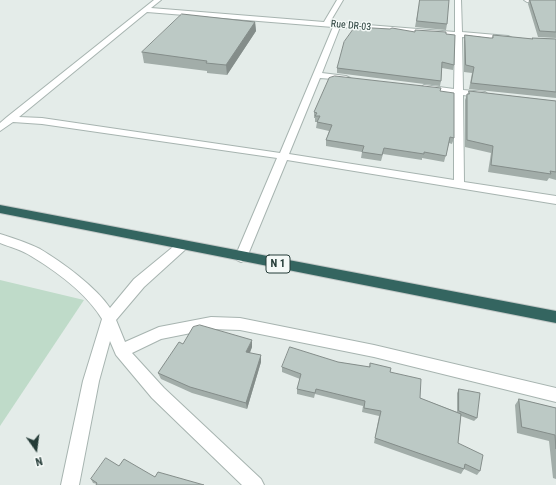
<!DOCTYPE html>
<html>
<head>
<meta charset="utf-8">
<style>
  body { margin:0 }
  #map { position:relative; width:556px; height:485px; overflow:hidden; background:#e4ece9; font-family:"Roboto Condensed",sans-serif }
  canvas { display:block }
  .north { position:absolute; left:16px; top:429px; width:40px; height:40px; -webkit-text-stroke:3px #f4f9f7; paint-order:stroke; rotate:166deg; font-size:11px; font-weight:700; line-height:16px; text-align:center; color:#253c38 }
  .north::after { content:''; display:block; margin:auto; width:14px; height:18px; background:#253c38; clip-path:polygon(50% 0,100% 100%,50% 72%,0 100%) }
</style>
</head>
<body>
<div id="map">
<canvas width="556" height="485"></canvas>
<div class="north">N</div>
</div>
<script>
const g = document.querySelector('canvas').getContext('2d');
g.lineJoin = 'round';
function fillPath(path, color) {
  g.fillStyle = color;
  g.fill(path, 'evenodd');
}
function trace(path, color, width, dash) {
  g.strokeStyle = color;
  g.lineWidth = width;
  g.lineCap = dash ? 'butt' : 'round';
  g.setLineDash(dash || []);
  g.stroke(path);
}
function write(font, color, halo, rows, align = 'center') {
  g.font = font + ' "Roboto Condensed",sans-serif';
  g.lineWidth = 3;
  g.setLineDash([]);
  g.textBaseline = 'middle';
  g.strokeStyle = halo;
  g.fillStyle = color;
  for (const [text, x, y, turn = 0] of rows) {
    g.save();
    g.translate(x, y);
    g.rotate((+turn || 0) * Math.PI / 180);
    g.textAlign = isNaN(turn) ? turn : align;
    if (halo) g.strokeText(text, 0, 0);
    g.fillText(text, 0, 0);
    g.restore();
  }
}
const green = new Path2D(`
  M0 280 84 300 0 426Z`);
const street = new Path2D(`
  M154 0H161L151 8 324 22 337 0H343L330 22 455 32V0H461L462 32 508 36 512 38 508 40 462 37 463 90 485 92 489 95 485 98 463 95 464 182 556 196V204L287 160 247 257 245 260 241 262 237 260 235 257 277 158 42 124 13 122 0 131V123L7 117ZM147 12 333 27 280 153 42 118 19 117ZM340 27 455 36 454 89 424 85 420 88 424 91 454 94V180L289 154 320 78 346 80 350 78 346 76 322 73Z
  M524 0 556 1V5L527 2Z
  M0 234C13 238 28 243 40 249 62 262 96 287 110 308L134 279 179 242 183 241 187 242 189 245 187 248 144 287 116 320 125 342 159 327 211 317 240 318 374 345 556 388V402L374 357 240 330 211 329 161 339 132 353 164 388 261 479 264 485H242L152 398 116 355 110 341 99 381 79 485H61L83 381 102 319C87 294 56 271 31 256 22 250 10 247 0 243Z`);
const highway = new Path2D(`
  M0 205 556 311V323L0 213Z`);
const wall = new Path2D(`
  M420 0 447 24 446 30 415 27Z
  M529 0H556V38L538 37 528 4Z
  M255 22 256 31 227 75 207 73V71L144 63 142 52Z
  M415 32 446 34 454 65 453 70 442 68 441 81 440 86 337 73V68Z
  M465 35 490 38H492L493 35 532 39V38L556 39V98L469 89 472 73 464 72V41Z
  M440 91 454 138 452 144 449 143 444 162 422 158V160L383 154 381 161 361 158 362 152 326 146V140L329 131 316 128 317 122H315V118H314V112Z
  M469 91 556 101V180L549 178 547 181 488 172 491 153 465 147V100L467 94H468Z
  M183 344 252 347 250 353 261 355V362L247 409 192 393 161 379 158 373Z
  M338 362 369 367 370 363 390 372 420 398 457 412V393L459 389 477 418 474 421 461 416 458 443 480 471 477 475 464 469 461 474 374 443 379 416 362 412 363 406 315 394 314 398 297 394V389L300 379 282 372V367Z
  M519 399 556 408V479L553 478 549 441 517 433 515 405Z
  M119 466 155 477 97 484 93 483 91 479Z`);
const shadedWall = new Path2D(`
  M255 22 256 31 227 75 226 65Z
  M252 340V347L247 359 246 352Z
  M261 355V362L247 409 246 403Z`);
const building = new Path2D(`
  M420 0H449L447 24 417 21Z
  M530 0H556V32L540 31Z
  M182 14 255 22 226 65 206 63 207 61 142 52Z
  M355 27 390 29 392 28 415 32V30L446 32V34L455 35 454 65 442 62 441 81 337 68 344 42Z
  M465 35 490 38H493V35L533 39 532 38 556 39V92L471 83 474 67 466 65Z
  M335 76 441 88 440 91 454 93V138L450 137 446 156 424 152V154L384 148 382 155 362 152 364 146 326 140 332 125 317 122 320 116H315L317 113 314 112 329 78Z
  M469 91 556 101V172L550 171 551 174 491 165 493 146 467 140V94H469Z
  M200 325 252 340 246 352 261 355 246 403 190 387 158 373 179 342 183 344 193 327Z
  M290 347 338 362 370 367V363L391 368 390 372 421 379 420 398 461 414 458 443 483 455 480 471 465 464 464 469 375 438 381 411 364 408 365 401 316 389 315 393 297 389 301 374 282 367Z
  M459 389 480 393 477 418 459 411Z
  M519 399 556 408V449L555 435 522 427Z
  M106 458 119 466 124 459 155 477 158 472 204 485H96L97 483 91 479Z`);
const farStreetnames = [
  ["Rue DR-03",351,26,5]
];
const shields = [
  [278,264,24]
];
const shieldNames = [
  ["N 1",278,264]
];
fillPath(green, '#bfdbc9');
trace(street, '#a7b4b0', 2);
trace(highway, '#c2c8c7', 2);
fillPath(street, '#fff');
fillPath(highway, '#346560');
fillPath(wall, '#a2ada9');
fillPath(shadedWall, '#848d8a');
fillPath(building, '#bcc9c5');
trace(building, '#848d8a', 1);
write('10px', '#253c38', '#f4f9f7', farStreetnames);
for (const [x, y, w] of shields) {
  const box = new Path2D();
  box.roundRect(x - w / 2, y - 9, w, 18, 3);
  g.fillStyle = '#f4f9f7';
  g.fill(box);
  trace(box, '#253c38', 1);
}
write('bold 11px', '#253c38', null, shieldNames);
</script>
</body>
</html>
